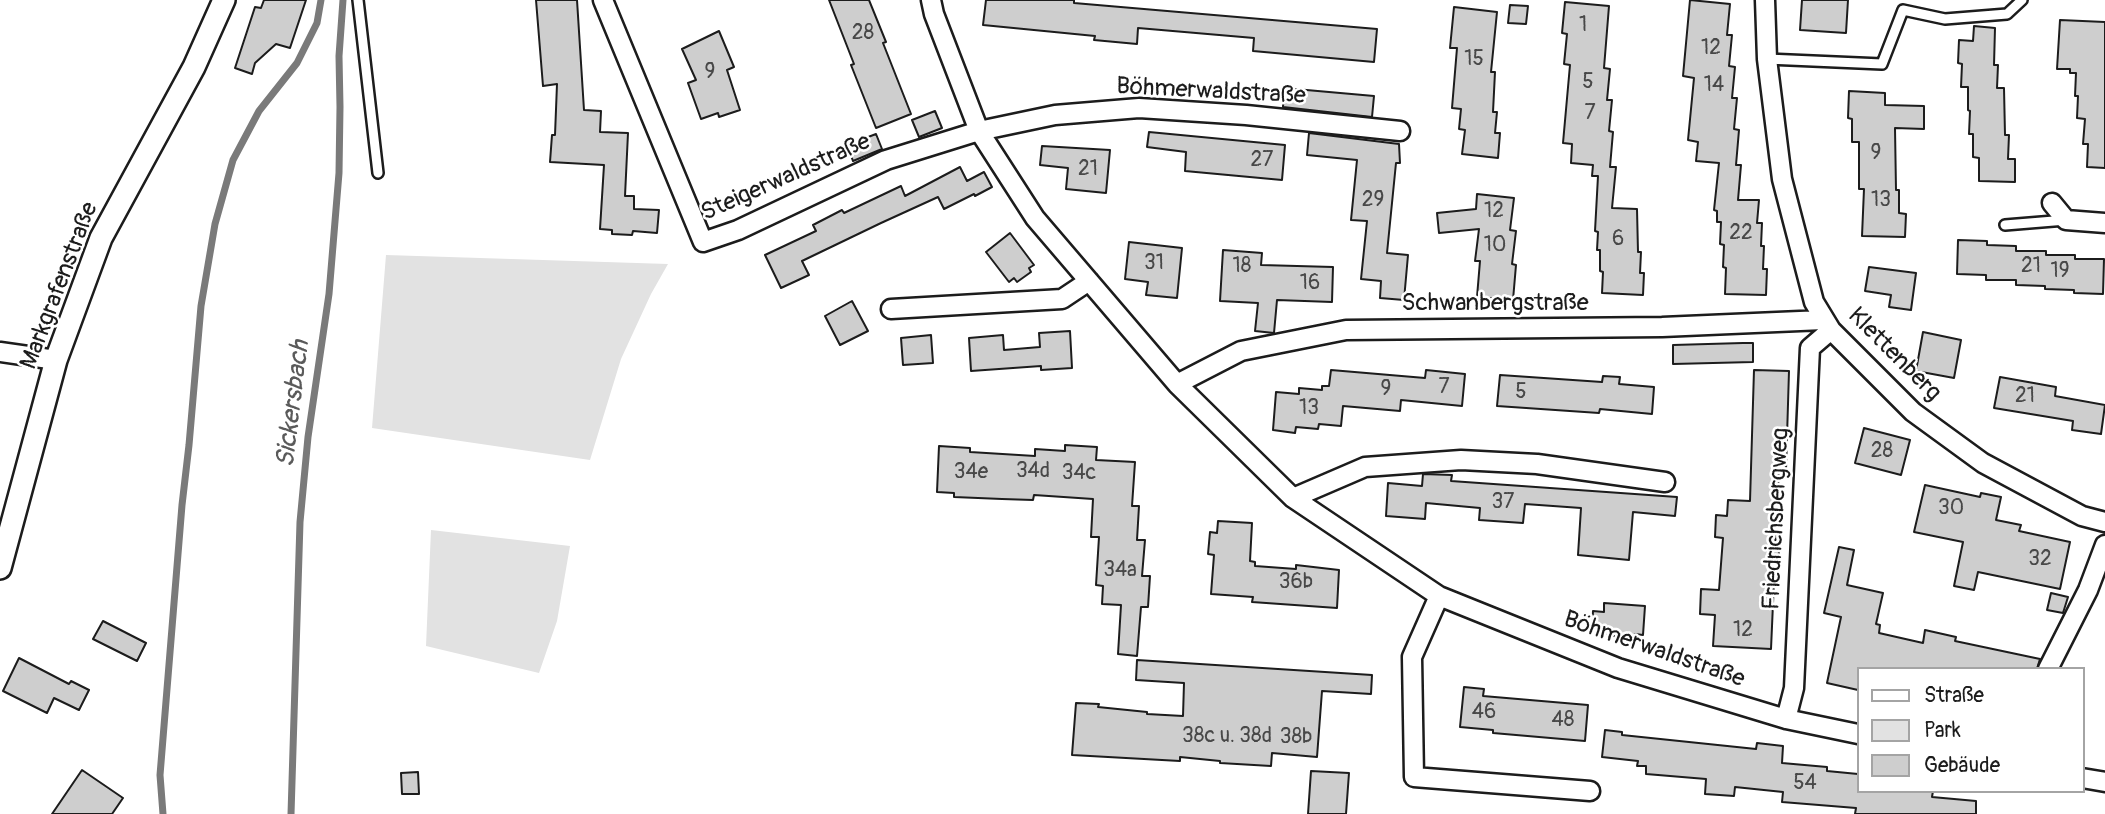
<!DOCTYPE html>
<html>
<head>
<meta charset="utf-8">
<style>
  body { margin:0 }
  #map { position:relative; width:2105px; height:814px; overflow:hidden; background:#fff; font-family:Pangolin,sans-serif }
  canvas { display:block }
  .legend { position:absolute; left:1857px; top:667px; width:228px; height:126px; box-sizing:border-box; background:#fff; border:2px solid #a4a4a4; margin:0; padding:9px 12px; list-style:none; font-size:21px; color:#1c1c1c }
  .legend li { display:flex; align-items:center; gap:14px; height:35px }
  .legend b { width:35px; border:2px solid #a4a4a4 }
</style>
</head>
<body>
<div id="map">
<canvas width="2105" height="814"></canvas>
<ul class="legend">
<li><b style="height:9px;background:#fff"></b>Straße</li>
<li><b style="height:19px;background:#e2e2e2"></b>Park</li>
<li><b style="height:19px;background:#cecece"></b>Gebäude</li>
</ul>
</div>
<script>
const g = document.querySelector('canvas').getContext('2d');
g.lineJoin = 'round';
function fillPath(path, color) {
  g.fillStyle = color;
  g.fill(path, 'evenodd');
}
function trace(path, color, width, dash) {
  g.strokeStyle = color;
  g.lineWidth = width;
  g.lineCap = dash ? 'butt' : 'round';
  g.setLineDash(dash || []);
  g.stroke(path);
}
function write(font, color, halo, rows, align = 'center') {
  g.font = font + ' Pangolin,sans-serif';
  g.lineWidth = 5;
  g.setLineDash([]);
  g.textBaseline = 'middle';
  g.strokeStyle = halo;
  g.fillStyle = color;
  for (const [text, x, y, turn = 0] of rows) {
    g.save();
    g.translate(x, y);
    g.rotate((+turn || 0) * Math.PI / 180);
    g.textAlign = isNaN(turn) ? turn : align;
    if (halo) g.strokeText(text, 0, 0);
    g.fillText(text, 0, 0);
    g.restore();
  }
}
const green = new Path2D(`
  M386 255 668 264 651 294 621 359 590 460 372 428Z
  M431 530 570 546 557 621 539 673 426 646Z`);
const stream = new Path2D(`
  M163 814 160 775 182 505 189 445 201 306 215 224 233 160 259 111 297 63 317 23 321 0
  M291 814 300 522 308 437 329 294 339 173 340 107 339 56 343 0`);
const building = new Path2D(`
  M264 0H306L290 48 276 44 255 63 252 74 235 68 255 7 261 8Z
  M536 0H577L584 110 601 111 600 132 628 133 625 196H634V209L659 210 657 233 633 231 632 235 612 234V230L600 229 604 165 550 162 552 135H555L557 84 543 86Z
  M829 0H869L886 42 883 43 911 114 876 128 851 65 854 64Z
  M986 0H1074V3L1377 29 1374 62 1253 51 1254 38 1138 28 1137 44 1094 40 1095 36 983 25Z
  M1690 0 1730 4 1727 35H1732L1729 66 1735 67 1732 98H1737L1734 129 1739 130 1736 165H1741L1738 200H1759L1757 223H1762L1761 246H1764L1763 269H1767L1766 295 1725 294 1726 268 1723 267 1724 245 1720 244 1721 222H1717V211L1714 210 1719 163 1696 161 1698 142 1688 140 1694 78 1683 76Z
  M1802 0H1848L1846 33 1800 30Z
  M1565 2 1609 6 1604 68 1610 69 1607 100H1612L1609 131 1613 132 1610 167H1616L1612 208 1637 209 1638 252H1641L1640 273H1644L1643 295 1602 293 1603 272 1600 271V250H1597L1598 232 1595 231 1598 176H1592L1593 165 1571 163 1572 144 1563 143 1570 65 1564 64 1567 34 1562 33Z
  M1510 5 1528 6 1526 24 1508 23Z
  M1454 7 1497 12 1491 72H1495L1493 112H1497L1495 133H1500L1498 158 1462 154 1465 130 1459 129 1461 109 1452 108 1457 48H1450Z
  M2060 20 2105 22V168L2087 167 2088 144H2083L2085 119 2077 118 2078 96H2075L2076 73H2070V69H2057Z
  M1974 26 1995 28 1994 65H1998L1997 88H2004L2005 135H2009L2008 159H2015V182L1979 181V158L1973 157V134H1969L1970 111 1968 110V87H1961L1962 64 1958 63 1959 40 1973 41Z
  M719 31 734 67 727 70 740 110 719 117 718 113 701 119 688 83 696 80 682 49Z
  M1284 88 1374 96 1372 117 1283 107Z
  M1849 91 1885 93V105L1924 106V129L1895 128 1896 190H1899V213L1906 214 1905 237 1862 236 1864 189H1859V142H1852V119L1848 118Z
  M935 111 942 128 919 137 912 120Z
  M1149 132 1285 145 1282 180 1185 171 1186 152 1147 147Z
  M1309 133 1399 144 1400 163H1396L1387 253 1408 255 1404 300 1380 298 1381 281 1361 279 1367 221 1351 220 1357 160 1307 155Z
  M876 134 882 149 853 161 847 145Z
  M1042 146 1110 150 1106 193 1066 189 1068 168 1040 165Z
  M960 167 967 181 984 172 992 187 975 196 974 194 944 209 938 197 881 223 802 261 809 275 781 288 765 255 816 231 813 225 842 210 844 213 901 186 905 196Z
  M1477 194 1514 198 1510 230 1516 231 1512 264 1516 265 1513 300 1477 297 1480 261H1475L1479 229 1439 233 1437 213 1476 209Z
  M1010 233 1034 265 1029 268 1031 272 1017 282 1014 278 1009 282 986 252Z
  M1958 240 1987 241V245L2016 246V251H2046V255H2075V259H2104L2103 294 2074 293V290L2045 289V286L2016 285V280H1986V275L1957 274Z
  M1129 242 1182 248 1177 298 1146 295 1148 282 1125 279Z
  M1223 250 1262 253 1261 265 1333 267 1332 302 1277 300 1274 333 1255 331 1258 303 1220 301Z
  M1869 267 1916 273 1911 310 1889 307 1891 295 1865 291Z
  M852 301 868 331 840 345 825 316Z
  M1070 331 1072 368 1041 370V366L971 371 969 338 1003 335 1004 350 1040 347 1039 333Z
  M1923 332 1961 340 1954 378 1916 371Z
  M931 335 933 363 903 365 901 338Z
  M1743 343H1753V362L1673 364V345Z
  M1331 370 1425 378 1426 370 1465 374 1462 406 1401 400 1400 411 1343 406 1341 426 1319 424 1318 429 1296 427 1295 433 1273 430 1276 392 1299 394V388L1322 390V386H1329Z
  M1754 370 1789 371 1786 470H1779L1775 550H1779L1777 581H1774L1771 649 1713 646 1715 615 1700 614 1701 589 1719 590 1723 538 1715 537 1716 515 1727 516 1728 500 1750 501Z
  M1500 375 1602 382 1603 376 1620 377 1619 384 1654 387 1652 414 1600 409 1599 413 1497 406Z
  M2000 377 2056 387 2055 396 2105 405 2101 434 2072 430 2073 421 1994 408Z
  M1864 428 1910 440 1901 475 1855 463Z
  M1065 445 1097 447 1096 460 1135 462 1132 506H1139L1137 540H1145L1142 576H1150L1148 607H1141L1137 656 1118 654 1121 605 1102 604 1103 586 1096 585 1099 537H1091L1093 499 1034 495 1033 500 1002 499 954 497V493L937 492 939 446 970 448V452L1035 456V449L1065 451Z
  M1423 474 1452 475 1451 481 1677 497 1675 516 1633 512 1629 560 1578 555 1581 508 1525 504 1523 523 1479 520 1480 508 1426 503 1425 519 1386 516 1388 483 1422 486Z
  M1925 485 1980 497 1981 493 2001 497 1996 520 2021 525 2019 531 2070 542 2060 589 1978 572 1974 590 1954 586 1963 542 1914 532Z
  M1218 521 1252 523 1250 561 1255 562V566L1296 569V565L1339 570 1337 608 1252 602 1253 597 1211 594 1214 555 1208 554 1210 532 1217 533Z
  M1839 547 1854 550 1847 585 1883 593 1876 624 1880 625 1879 633 1923 643 1925 630 1956 637 1955 641 2040 659 2037 669H1858V690L1827 683 1841 617 1824 613Z
  M2051 593 2068 597 2063 613 2047 610Z
  M1604 603 1645 606 1643 635 1635 634V638L1602 635V632L1592 631 1593 611 1604 612Z
  M103 621 146 643 137 661 93 639Z
  M19 658 69 684 71 681 89 690 79 710 54 698 47 713 3 691Z
  M1137 660 1372 675 1371 694 1322 691 1317 757 1272 753 1271 766 1220 763V761L1180 757V761L1072 755 1076 703 1099 704 1098 707 1147 712V714L1183 716 1184 683 1136 680Z
  M1464 687 1484 689 1483 696 1588 705 1585 741 1493 733V730L1460 727Z
  M1605 730 1622 732V735L1756 749 1757 743 1783 746 1782 763 1827 767V771L1858 774V791H1933L1932 797 1976 801V814H1855L1856 808 1782 802 1783 792 1735 787 1734 796 1705 794 1706 779 1646 774V766H1637L1638 761 1602 757Z
  M82 770 123 798 112 814H52Z
  M1311 771 1349 773 1346 814H1308Z
  M418 772 419 794H402L401 773Z`);
const service = new Path2D(`
  M358 0 378 173
  M1767 59 1882 64 1903 10 1945 19 2007 14 2022 0
  M2005 225 2066 220`);
const minor = new Path2D(`
  M603 0 703 242 738 230 886 160 979 131 1055 115 1139 108 1246 115 1400 131
  M931 0 934 14 979 131 1035 218 1177 384 1293 498 1439 596 1618 668 1786 719 1858 734
  M1765 0 1767 59 1782 179 1814 302 1831 330 1913 412 1983 463 2082 516 2105 522
  M2052 203 2066 220 2105 223
  M891 309 1062 299 1089 281
  M0 352 56 360
  M1177 384 1241 351 1346 330 1662 327 1823 320
  M1293 498 1365 467 1461 460 1537 464 1665 482
  M1439 596 1412 657 1414 777 1590 791
  M2048 669 2088 590 2105 545
  M1786 719 1794 688 1810 348 1831 330
  M2082 778 2105 782`);
const tertiary = new Path2D(`
  M0 568 56 360 101 238 194 67 224 0`);
const numberNames = [
  ["1",1583,26],
  ["28",863,34],
  ["12",1711,49],
  ["15",1474,60],
  ["9",710,73],
  ["5",1588,83],
  ["14",1714,86],
  ["7",1590,114],
  ["9",1876,154],
  ["27",1262,161],
  ["21",1088,170],
  ["29",1373,201],
  ["13",1881,201],
  ["12",1494,212],
  ["22",1741,234],
  ["6",1618,240],
  ["10",1495,246],
  ["31",1154,264],
  ["18",1242,267],
  ["21",2031,267],
  ["19",2060,272],
  ["16",1310,284],
  ["7",1444,388],
  ["9",1386,390],
  ["5",1521,393],
  ["21",2025,397],
  ["13",1309,409],
  ["28",1882,452],
  ["34d",1033,472],
  ["34e",971,473],
  ["34c",1079,474],
  ["37",1503,503],
  ["30",1951,509],
  ["32",2040,560],
  ["34a",1120,571],
  ["36b",1296,583],
  ["12",1743,631],
  ["46",1484,713],
  ["48",1563,721],
  ["38c u. 38d",1227,737],
  ["38b",1296,738],
  ["54",1805,784]
];
const streetNames = [
  ["Böhmerwaldstraße",1211,92,3],
  ["Steigerwaldstraße",786,178,-24],
  ["Markgrafenstraße",60,286,-69],
  ["Schwanbergstraße",1495,304],
  ["Klettenberg",1894,355,45],
  ["Friedrichsbergweg",1777,519,-87],
  ["Böhmerwaldstraße",1654,650,19]
];
const waterNames = [
  ["Sickersbach",294,404,-83]
];
fillPath(green, '#e2e2e2');
trace(stream, '#7a7a7a', 7);
fillPath(building, '#cecece');
trace(building, '#1c1c1c', 2);
trace(service, '#1c1c1c', 14);
trace(minor, '#1c1c1c', 23);
trace(tertiary, '#1c1c1c', 26);
trace(service, '#fff', 9);
trace(minor, '#fff', 18);
trace(tertiary, '#fff', 21);
write('21px', '#484848', null, numberNames);
write('24px', '#1c1c1c', '#fff', streetNames);
write('italic 26px', '#5a5a5a', '#fff', waterNames);
</script>
</body>
</html>
